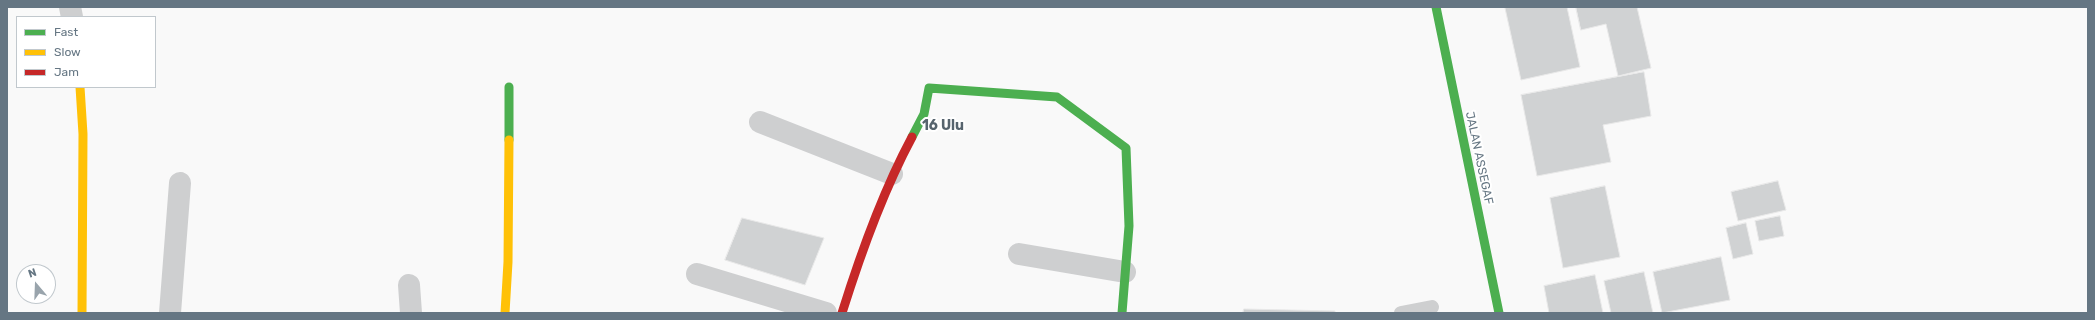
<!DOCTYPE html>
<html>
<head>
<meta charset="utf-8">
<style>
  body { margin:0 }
  #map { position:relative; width:2095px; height:320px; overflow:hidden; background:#f9f9f9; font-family:Rubik,sans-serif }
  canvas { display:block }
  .frame { position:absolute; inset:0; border:8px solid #657683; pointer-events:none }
  .legend { position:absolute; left:16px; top:16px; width:140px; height:72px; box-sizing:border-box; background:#fff; border:1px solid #c1c8cd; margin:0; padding:5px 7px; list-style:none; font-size:12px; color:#657683 }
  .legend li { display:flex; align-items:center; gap:8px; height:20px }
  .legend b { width:20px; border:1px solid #c1c8cd }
  .north { position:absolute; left:16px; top:264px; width:40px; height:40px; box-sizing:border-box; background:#fff; border:1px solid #c1c8cd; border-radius:50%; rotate:341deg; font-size:11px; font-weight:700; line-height:16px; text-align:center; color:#657683 }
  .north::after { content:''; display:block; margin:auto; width:14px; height:18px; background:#99a4ac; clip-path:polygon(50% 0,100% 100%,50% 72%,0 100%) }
</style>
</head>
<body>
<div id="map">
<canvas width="2095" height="320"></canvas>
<div class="frame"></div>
<ul class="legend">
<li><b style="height:5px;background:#4caf50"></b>Fast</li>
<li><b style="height:5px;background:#ffc107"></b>Slow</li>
<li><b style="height:5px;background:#c62828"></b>Jam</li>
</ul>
<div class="north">N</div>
</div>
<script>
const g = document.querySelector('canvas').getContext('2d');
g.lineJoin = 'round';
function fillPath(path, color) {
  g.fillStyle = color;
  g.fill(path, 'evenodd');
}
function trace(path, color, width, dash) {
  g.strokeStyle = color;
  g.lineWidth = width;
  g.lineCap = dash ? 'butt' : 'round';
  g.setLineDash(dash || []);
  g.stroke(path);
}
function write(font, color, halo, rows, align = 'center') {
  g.font = font + ' Rubik,sans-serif';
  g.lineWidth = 4;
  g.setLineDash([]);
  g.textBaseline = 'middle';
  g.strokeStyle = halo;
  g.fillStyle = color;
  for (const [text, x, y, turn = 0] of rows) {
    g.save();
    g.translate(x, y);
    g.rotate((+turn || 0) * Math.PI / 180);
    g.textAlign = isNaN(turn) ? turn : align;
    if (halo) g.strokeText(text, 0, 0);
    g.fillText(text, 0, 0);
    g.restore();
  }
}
const building = new Path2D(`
  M1567 7 1580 67 1521 80 1505 8Z
  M1576 7H1637L1651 68 1618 76 1606 24 1581 30Z
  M1644 72 1651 116 1603 125 1611 162 1537 176 1521 95Z
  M1778 181 1786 210 1738 221 1731 192Z
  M1605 186 1620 257 1563 268 1550 198Z
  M1780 216 1784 236 1759 241 1755 221Z
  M742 218 824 238 805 285 725 260Z
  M1746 223 1753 254 1733 259 1726 228Z
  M1721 257 1730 300 1662 313 1653 272Z
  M1644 272 1653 313H1611L1604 281Z
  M1595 275 1603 313H1549L1544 286Z
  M1244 309 1335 311V313H1243Z`);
const lane = new Path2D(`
  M1401 313 1432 307`);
const street = new Path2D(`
  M70 7 72 17
  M760 122 892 174
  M1019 254 1125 272
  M697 274 826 313
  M409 285 411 313
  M170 313 180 183`);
const fast = new Path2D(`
  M1436 7 1499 313
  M912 137 924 114 929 88 1057 97 1126 148 1129 226 1122 313
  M509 140V87`);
const slow = new Path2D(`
  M80 87 83 134 82 313
  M505 313 508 262 509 140`);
const jam = new Path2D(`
  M842 313C861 252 882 193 912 137`);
const streetNames = [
  ["JALAN ASSEGAF",1479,158,78]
];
const quarterNames = [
  ["16 Ulu",943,126]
];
fillPath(building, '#d0d2d3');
trace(building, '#e8e8e8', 1);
trace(lane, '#cecfd0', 14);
trace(street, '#cecfd0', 22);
trace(fast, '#4caf50', 9);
trace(slow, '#ffc107', 9);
trace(jam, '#c62828', 9);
write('12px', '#657683', '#fff', streetNames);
write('bold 14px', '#57646e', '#fff', quarterNames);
</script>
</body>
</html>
